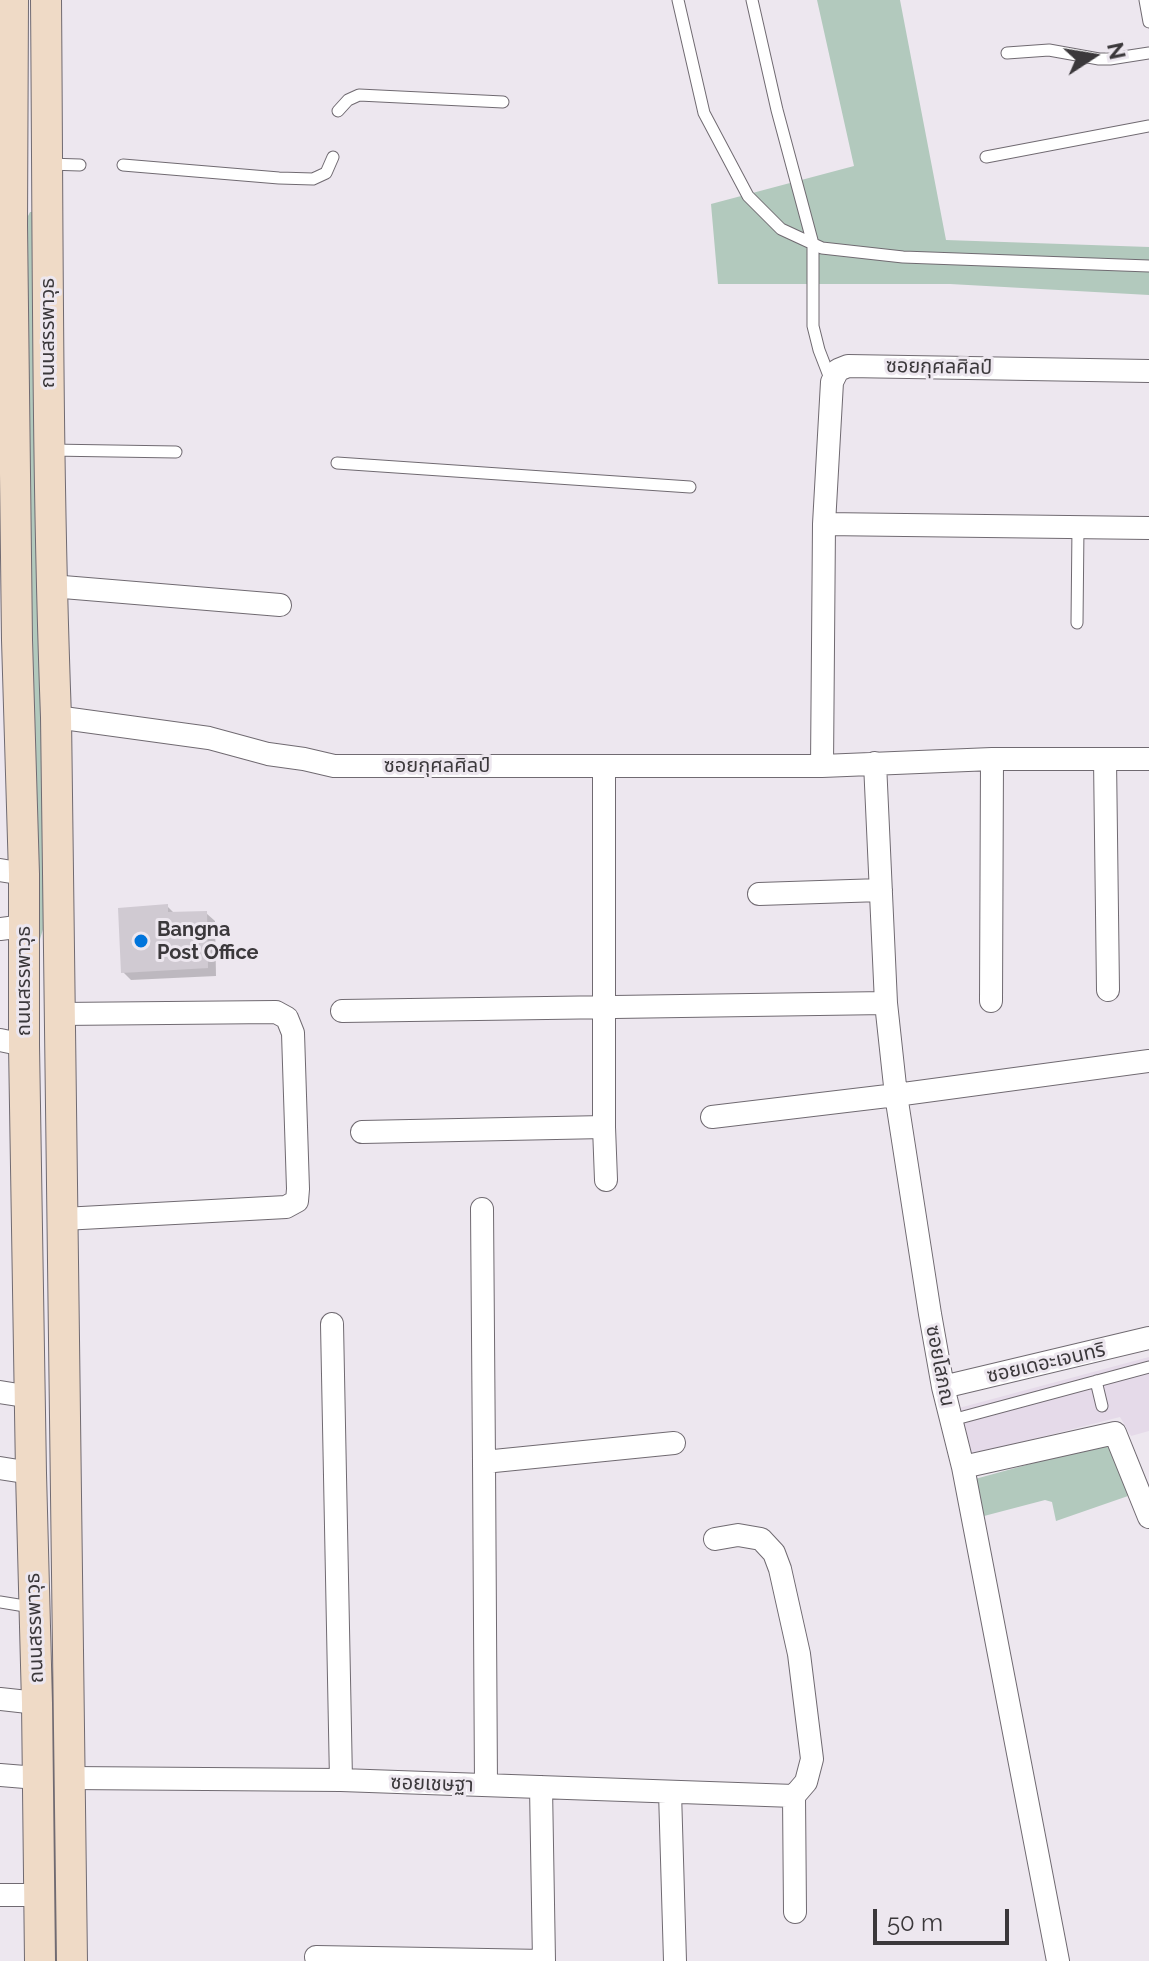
<!DOCTYPE html>
<html>
<head>
<meta charset="utf-8">
<style>
  body { margin:0 }
  #map { position:relative; width:1149px; height:1961px; overflow:hidden; background:#ede7ef; font-family:Raleway,sans-serif }
  canvas { display:block }
  .north { position:absolute; left:1053px; top:16px; width:80px; height:80px; -webkit-text-stroke:6px #ede7ef; paint-order:stroke; rotate:78deg; font-size:22px; font-weight:700; line-height:32px; text-align:center; color:#3b383b }
  .north::after { content:''; display:block; margin:auto; width:28px; height:36px; background:#3b383b; clip-path:polygon(50% 0,100% 100%,50% 72%,0 100%) }
  .scale { position:absolute; left:873px; top:1909px; width:136px; height:36px; box-sizing:border-box; border:4px solid #3b383b; border-top:0; padding-left:10px; font-size:24px; line-height:28px; white-space:nowrap; color:#3b383b; -webkit-text-stroke:6px #ede7ef; paint-order:stroke }
</style>
</head>
<body>
<div id="map">
<canvas width="1149" height="1961"></canvas>
<div class="north">N</div>
<div class="scale">50 m</div>
</div>
<script>
const g = document.querySelector('canvas').getContext('2d');
g.lineJoin = 'round';
function fillPath(path, color) {
  g.fillStyle = color;
  g.fill(path, 'evenodd');
}
function trace(path, color, width, dash) {
  g.strokeStyle = color;
  g.lineWidth = width;
  g.lineCap = dash ? 'butt' : 'round';
  g.setLineDash(dash || []);
  g.stroke(path);
}
function write(font, color, halo, rows, align = 'center') {
  g.font = font + ' Raleway,"Noto Sans Thai",sans-serif';
  g.lineWidth = 6;
  g.setLineDash([]);
  g.textBaseline = 'middle';
  g.strokeStyle = halo;
  g.fillStyle = color;
  for (const [text, x, y, turn = 0] of rows) {
    g.save();
    g.translate(x, y);
    g.rotate((+turn || 0) * Math.PI / 180);
    g.textAlign = isNaN(turn) ? turn : align;
    if (halo) g.strokeText(text, 0, 0);
    g.fillText(text, 0, 0);
    g.restore();
  }
}
const built = new Path2D(`
  M1149 1357V1431L1131 1436 1120 1417 971 1455 959 1408Z`);
const green = new Path2D(`
  M817 0H900L946 240 1149 247V295L950 284H718L711 204 854 166Z
  M30 212H35L45 923 40 939 37 938 33 925 25 222Z
  M1103 1444 1111 1448 1128 1496 1056 1521 1052 1502 1045 1500 984 1516 975 1479Z`);
const shadow = new Path2D(`
  M167 906 175 914 206 913 215 921 216 976 131 980 123 972Z`);
const building = new Path2D(`
  M168 904V912L207 911 208 968 121 973 118 908Z`);
const lane = new Path2D(`
  M678 0 704 113 748 196 781 229 822 248 903 257 1149 266
  M752 0 777 110 813 244V326L819 350 831 381
  M1145 0 1149 22
  M1007 53 1049 50 1099 59H1110L1149 53
  M338 111 348 100 359 95 503 102
  M986 157 1149 126
  M48 164 80 165
  M123 165 279 178 313 179 326 173 333 157
  M50 450 176 452
  M337 463 690 487
  M1077 623 1078 527
  M1096 1381 1102 1406
  M952 1420 1149 1367
  M0 1602 31 1607`);
const street = new Path2D(`
  M824 524 1149 528
  M51 586 280 605
  M56 717 209 738 268 754 304 759 334 766H822L992 759H1149
  M1105 759 1108 990
  M875 763 886 1003 896 1095 930 1314 943 1387 963 1467 1058 1961
  M604 766V1127L606 1180
  M822 766 824 524 832 382 838 370 848 366 1149 371
  M0 870 24 874
  M759 894 881 890
  M0 929 24 926
  M991 1001 992 759
  M342 1011 886 1003
  M59 1014 276 1012 287 1018 293 1033 298 1189 297 1201 286 1207 63 1219
  M0 1040 24 1045
  M712 1117 896 1095 1149 1061
  M362 1132 604 1127
  M482 1209 484 1462
  M332 1324 341 1780
  M943 1387 1149 1338
  M0 1392 31 1397
  M963 1467 1115 1433 1149 1517
  M0 1468 31 1473
  M715 1539 738 1535 761 1539 774 1553 780 1569 799 1654 812 1759 806 1782 794 1796 795 1912
  M0 1699 37 1703
  M0 1775 37 1778
  M70 1778 341 1780 794 1796
  M486 1785 484 1462 674 1443
  M670 1792 675 1961
  M0 1895H39
  M316 1957 544 1961 541 1787`);
const secondary = new Path2D(`
  M13 0 12 225 17 640 24 874V1045L31 1473 37 1703 40 1961
  M46 0C48 239 47 478 56 717L72 1961`);
const markers = [
  [141,941,8,"#0074db"]
];
const streetNames = [
  ["ถนนสรรพาวุธ",48,333,-90],
  ["ซอยกุศลศิลป์",939,367,1],
  ["ซอยกุศลศิลป์",437,766],
  ["ถนนสรรพาวุธ",24,981,-90],
  ["ซอยเดอะเจนทริ",1046,1363,-13],
  ["ซอยโสภณ",940,1366,79],
  ["ถนนสรรพาวุธ",35,1628,-92],
  ["ซอยเชษฐา",432,1784,2]
];
const poiNames = [
  ["Bangna",157,930],
  ["Post Office",157,953]
];
fillPath(built, '#e5dae9');
fillPath(green, '#b2c9bd');
fillPath(shadow, '#0003');
fillPath(building, '#d0cad2');
trace(lane, '#706a71', 13);
trace(street, '#706a71', 24);
trace(secondary, '#706a71', 32);
trace(lane, '#fff', 11);
trace(street, '#fff', 22);
trace(secondary, '#efdac6', 30);
for (const [x, y, r, color] of markers) {
  const dot = new Path2D();
  dot.arc(x, y, r, 0, 2 * Math.PI);
  g.fillStyle = color;
  g.fill(dot);
  trace(dot, '#ede7ef', 3);
}
write('20px', '#3b383b', '#ede7ef', streetNames);
write('bold 20px', '#3b383b', '#ede7ef', poiNames, 'left');
</script>
</body>
</html>
